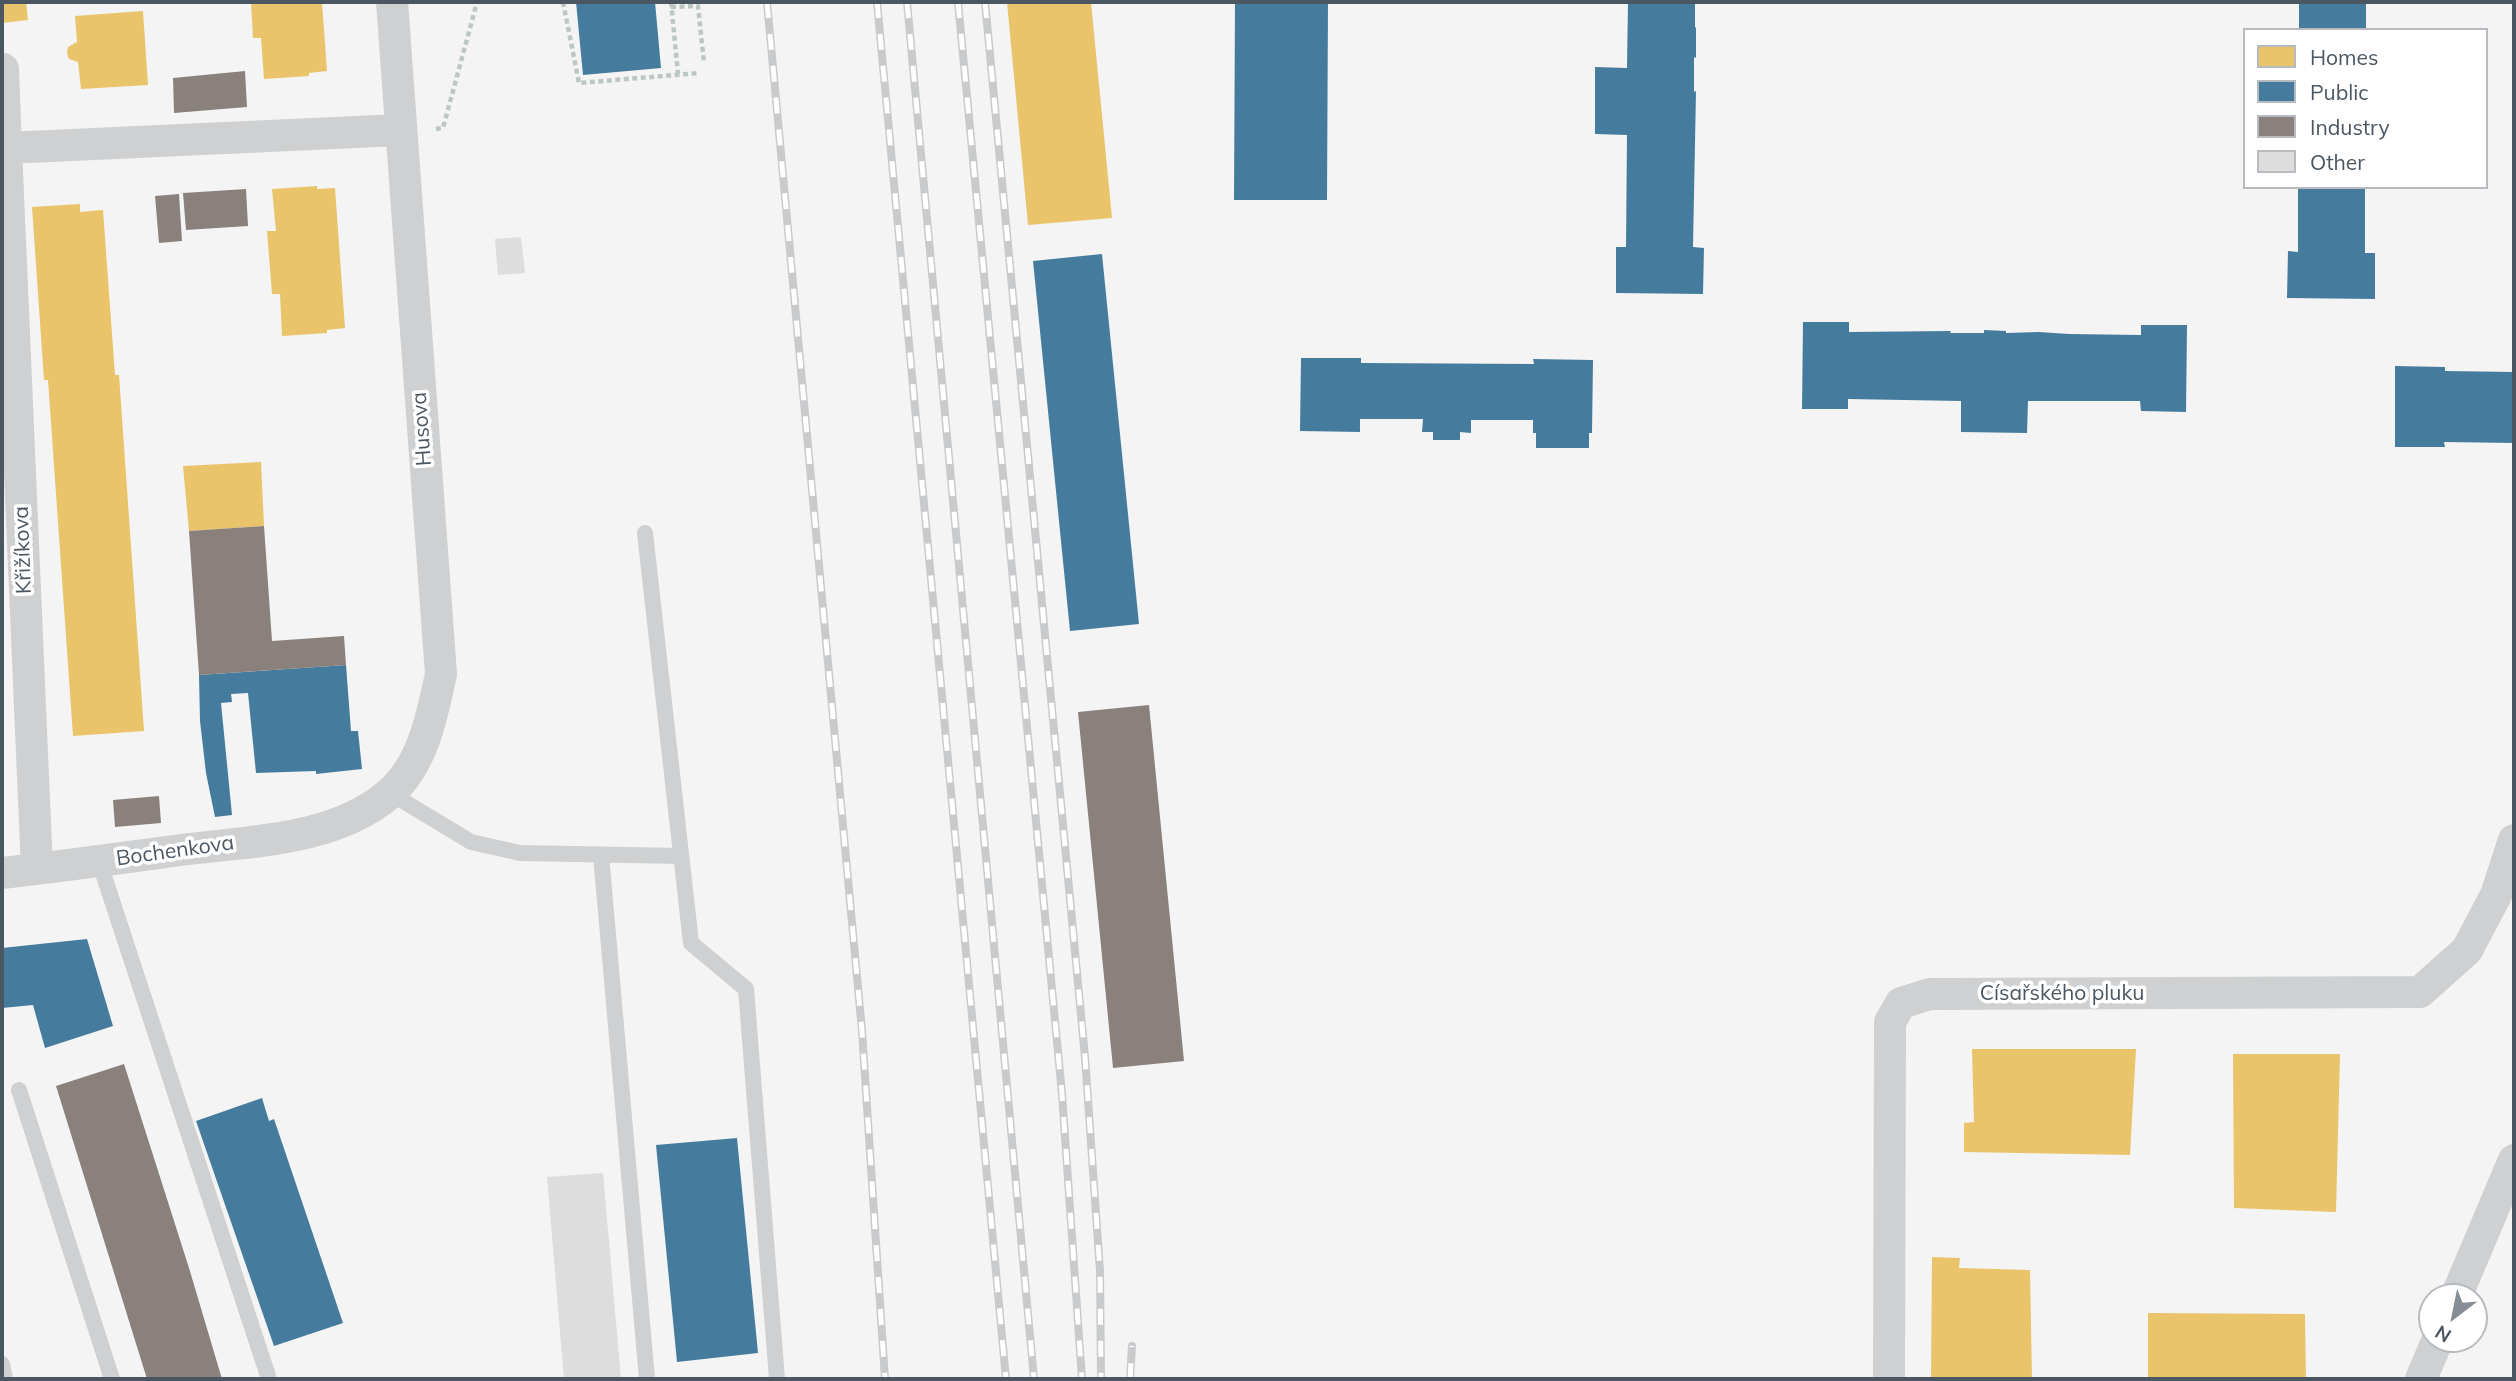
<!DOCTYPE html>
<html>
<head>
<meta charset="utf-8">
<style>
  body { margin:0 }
  #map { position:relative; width:2516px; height:1381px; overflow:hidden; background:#f4f4f4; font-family:Mulish,sans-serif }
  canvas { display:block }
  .frame { position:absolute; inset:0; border:4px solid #4a5661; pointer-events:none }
  .legend { position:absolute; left:2243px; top:28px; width:245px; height:161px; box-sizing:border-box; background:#fff; border:2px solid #b7bbc0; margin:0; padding:9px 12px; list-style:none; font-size:21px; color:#4a5661 }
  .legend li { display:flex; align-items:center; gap:14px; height:35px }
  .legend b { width:35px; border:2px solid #b7bbc0 }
  .north { position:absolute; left:2418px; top:1283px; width:70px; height:70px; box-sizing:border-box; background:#fff; border:2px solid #b7bbc0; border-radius:50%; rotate:212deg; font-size:19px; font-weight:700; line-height:28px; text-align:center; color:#4a5661 }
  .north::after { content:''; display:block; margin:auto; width:24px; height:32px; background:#868d94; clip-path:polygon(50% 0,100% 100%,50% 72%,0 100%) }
</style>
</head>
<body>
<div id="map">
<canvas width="2516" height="1381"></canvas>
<div class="frame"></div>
<ul class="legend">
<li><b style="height:19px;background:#e9c46a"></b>Homes</li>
<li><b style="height:19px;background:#457b9d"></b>Public</li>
<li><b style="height:19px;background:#8a817c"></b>Industry</li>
<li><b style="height:19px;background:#ddddde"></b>Other</li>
</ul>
<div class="north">N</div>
</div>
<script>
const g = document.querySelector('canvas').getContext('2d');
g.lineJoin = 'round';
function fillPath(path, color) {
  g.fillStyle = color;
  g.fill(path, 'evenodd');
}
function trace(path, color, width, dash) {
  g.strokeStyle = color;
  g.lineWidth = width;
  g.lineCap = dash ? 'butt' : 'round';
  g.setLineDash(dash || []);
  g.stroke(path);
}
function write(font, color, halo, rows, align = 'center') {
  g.font = font + ' Mulish,sans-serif';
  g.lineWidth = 7;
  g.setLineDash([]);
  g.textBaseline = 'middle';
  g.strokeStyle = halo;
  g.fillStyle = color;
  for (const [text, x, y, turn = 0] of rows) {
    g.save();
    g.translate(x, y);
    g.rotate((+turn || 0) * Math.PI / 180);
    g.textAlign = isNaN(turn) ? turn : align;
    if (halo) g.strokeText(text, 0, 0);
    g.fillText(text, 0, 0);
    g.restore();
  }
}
const homes = new Path2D(`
  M2 2H26L28 20 2 23Z
  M251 2H322L327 71 309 73V76L264 79 261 38H253Z
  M1007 2H1091L1112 218 1028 225Z
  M143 11 148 85 81 89 78 62 69 59 67 53 68 47 77 42 75 16Z
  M317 186V189L335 188 345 328 327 330V333L282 336 280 294H272L267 231H276L272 189Z
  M80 204V212L103 210 115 375H119L144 731 73 736 48 380H44L32 207Z
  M261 462 264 526 189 531 183 466Z
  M1972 1049H2136L2130 1155 1964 1152V1123L1974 1122Z
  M2233 1054H2340L2336 1212 2234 1208Z
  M1932 1257 1960 1258 1959 1268 2030 1270 2032 1379H1931Z
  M2148 1313 2305 1314 2306 1379H2148Z`);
const public = new Path2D(`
  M576 2H655L661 68 583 75Z
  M1235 2H1328L1327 200H1234Z
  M1628 2H1695V28L1696 27V58L1694 57V92L1696 91 1693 247 1704 248 1703 294 1616 293V247H1626L1627 135 1595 134V67L1627 68Z
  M2299 2H2366V30H2299Z
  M2298 187H2365V253H2375V299L2287 298 2288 251 2298 252Z
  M1102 254 1139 624 1070 631 1033 261Z
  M1803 322H1849V332L1951 331 1950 333H1984V330L2006 331V333L2039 332 2069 334 2141 335V325H2187L2186 412 2141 411 2140 401H2028L2027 433 1961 432V401L1848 399V409H1802Z
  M1301 358H1361V363L1534 364 1533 359 1593 360 1592 433H1589V448H1536V433H1533V420H1471V433L1460 432V440H1433V432H1422L1423 419H1360V432L1300 431Z
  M2395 366 2445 367V371L2514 372V443L2444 442 2445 447H2395Z
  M346 665 351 731H358L362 769 316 774V771L256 773 248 693 231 694 232 702 221 703 232 815 215 817 206 773 200 721 199 675Z
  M87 939 113 1026 45 1048 33 1005 2 1008V948Z
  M262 1098 269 1121 274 1119 343 1323 274 1346 196 1121Z
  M737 1138 758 1353 677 1362 656 1145Z`);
const industry = new Path2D(`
  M245 71 247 107 174 113 173 78Z
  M246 189 248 226 186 230 183 193Z
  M179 194 182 241 159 243 155 196Z
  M264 526 272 641 344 636 346 665 199 675 189 531Z
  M1149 705 1184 1061 1113 1068 1078 712Z
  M159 796 161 823 115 827 113 800Z
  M124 1064 189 1268 222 1379H147L56 1086Z`);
const building = new Path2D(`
  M521 237 525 273 498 275 495 239Z
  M603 1173 621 1379H564L547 1177Z`);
const path = new Path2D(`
  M563 2 579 83 699 73
  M671 2 678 74
  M671 7 698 6 704 63
  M436 129 443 128 477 2`);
const service = new Path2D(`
  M645 533 691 943 746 989 777 1379
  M390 793 471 842 520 853 681 856
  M601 855 647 1379
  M99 861 269 1379
  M19 1090 112 1379
  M2 1364 5 1379`);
const minor = new Path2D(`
  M3 69 6 148
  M37 869 6 148 400 130
  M2 873C62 866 121 858 181 850 250 841 334 841 389 794 423 765 432 716 441 674L392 2
  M2456 1297 2514 1160
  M1889 1379 1890 1022 1901 1003 1930 994 2420 992 2467 950 2496 895 2514 840
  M2421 1379 2438 1339`);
const rail = new Path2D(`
  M767 2 862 1031 885 1379
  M877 2 1006 1379
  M907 2 1034 1379
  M958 2 1062 1094 1082 1379
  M985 2 1085 1057 1100 1271 1101 1379
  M1130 1379 1132 1346`);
const streetNames = [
  ["Husova",422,429,-94],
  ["Křižíkova",23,550,-92],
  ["Bochenkova",175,851,-8],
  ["Císařského pluku",2062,994]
];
fillPath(homes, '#e9c46a');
fillPath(public, '#457b9d');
fillPath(industry, '#8a817c');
fillPath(building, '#ddddde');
trace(path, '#bcc7c4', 4.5, [5, 3.5]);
trace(service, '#ced0d2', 16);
trace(minor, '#ced0d2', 32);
trace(rail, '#c9cacc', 8);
trace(rail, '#fff', 5, [16]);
write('21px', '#4a5661', '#fff', streetNames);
</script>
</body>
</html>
